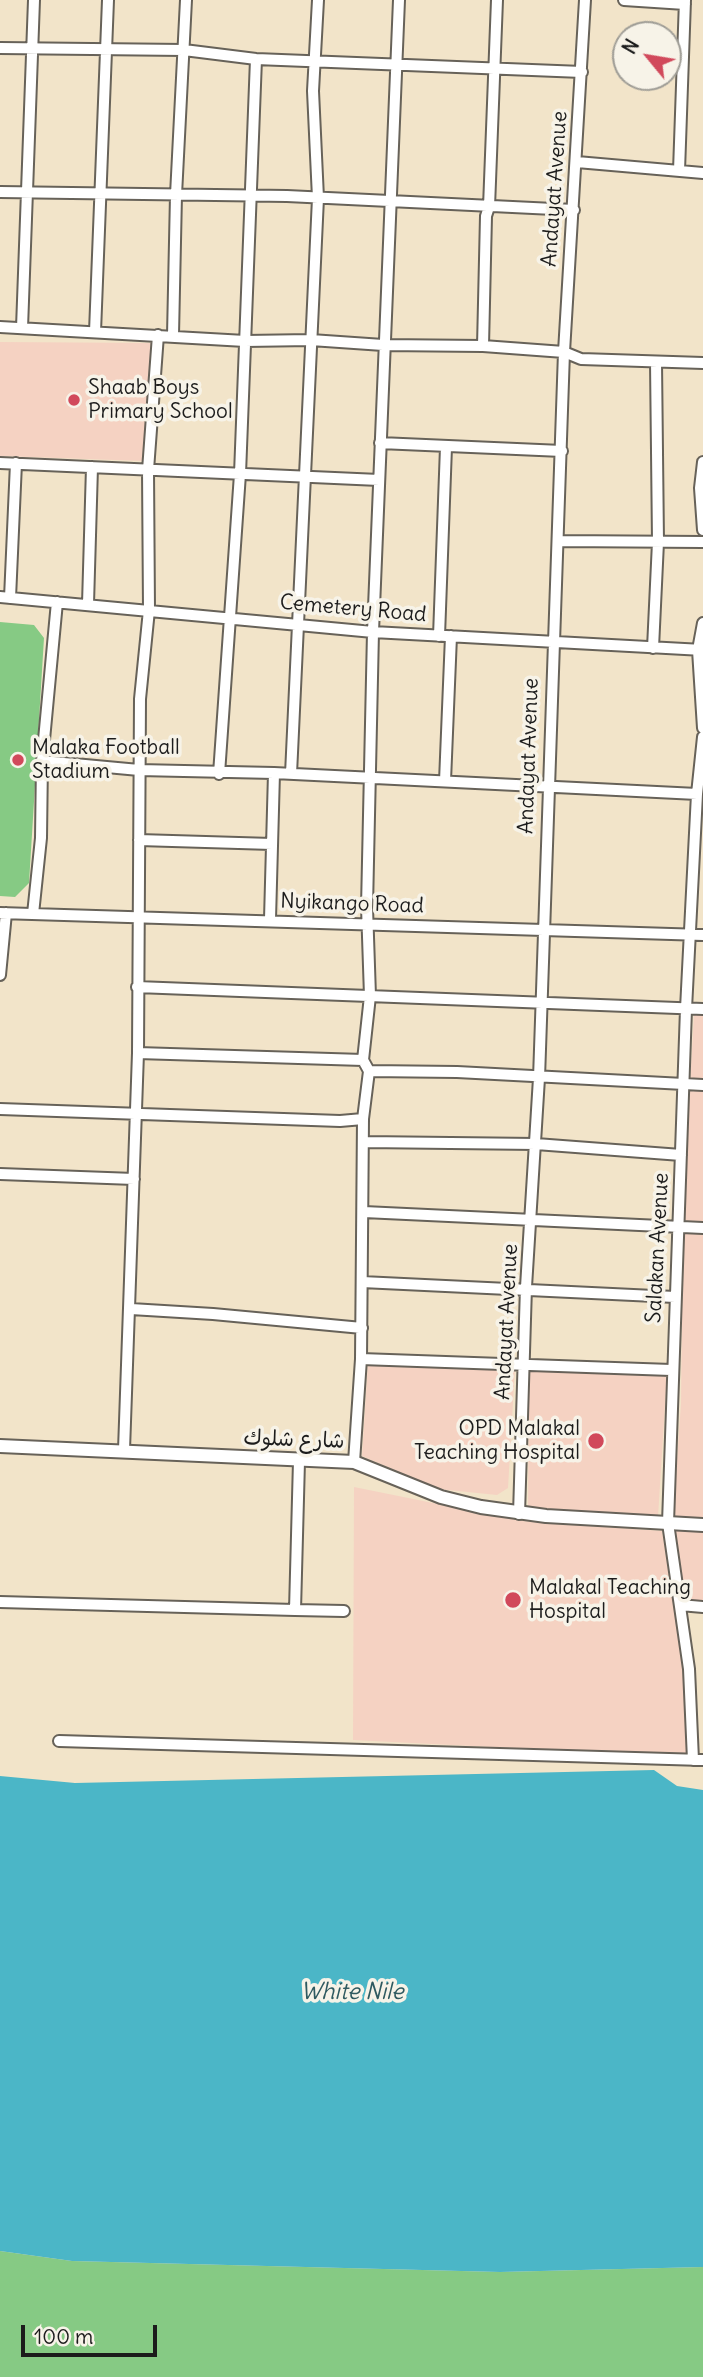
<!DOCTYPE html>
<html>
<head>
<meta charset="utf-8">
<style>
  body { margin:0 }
  #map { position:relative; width:703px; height:2377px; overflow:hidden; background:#f2e4c9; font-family:Delius,sans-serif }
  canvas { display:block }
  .north { position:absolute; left:612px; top:21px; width:70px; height:70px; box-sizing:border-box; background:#f7f3e8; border:2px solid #9f9d96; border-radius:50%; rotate:300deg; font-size:19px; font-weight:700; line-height:28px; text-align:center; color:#1c1c1c }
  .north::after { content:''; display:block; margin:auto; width:24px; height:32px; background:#d1495b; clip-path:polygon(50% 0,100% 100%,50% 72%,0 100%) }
  .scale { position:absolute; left:21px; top:2325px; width:136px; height:32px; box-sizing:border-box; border:4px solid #1c1c1c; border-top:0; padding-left:9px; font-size:21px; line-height:24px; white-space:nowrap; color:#1c1c1c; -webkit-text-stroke:5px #f7f3e8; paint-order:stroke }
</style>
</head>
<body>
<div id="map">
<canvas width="703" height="2377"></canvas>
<div class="north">N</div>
<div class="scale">100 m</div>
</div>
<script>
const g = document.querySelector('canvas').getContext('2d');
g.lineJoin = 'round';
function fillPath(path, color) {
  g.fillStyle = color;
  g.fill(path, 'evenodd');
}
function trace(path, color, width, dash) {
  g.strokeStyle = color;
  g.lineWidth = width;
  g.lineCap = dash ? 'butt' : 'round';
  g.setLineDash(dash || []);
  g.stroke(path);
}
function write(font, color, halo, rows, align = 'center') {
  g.font = font + ' Delius,"Playpen Sans Arabic",sans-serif';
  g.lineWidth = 7;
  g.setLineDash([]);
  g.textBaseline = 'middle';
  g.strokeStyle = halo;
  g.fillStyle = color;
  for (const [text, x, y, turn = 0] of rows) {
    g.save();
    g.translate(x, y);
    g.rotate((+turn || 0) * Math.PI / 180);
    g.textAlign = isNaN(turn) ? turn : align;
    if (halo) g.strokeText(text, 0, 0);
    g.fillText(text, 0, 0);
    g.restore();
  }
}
const built = new Path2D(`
  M0 342 151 343 144 461 0 456Z
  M703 1013V1606L682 1605 673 1517 681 1404 683 1208 694 1014Z
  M368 1362 515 1368 508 1488 497 1495 438 1489 362 1456Z
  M529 1368 667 1373 658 1517 528 1509Z
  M354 1487 522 1521 662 1531 684 1669 689 1757 353 1740Z`);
const green = new Path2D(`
  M0 622 34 625 44 638 29 883 15 897 0 896Z
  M0 2251 72 2261 500 2272 703 2267V2377H0Z`);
const water = new Path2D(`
  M654 1770 677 1786 703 1790V2267L500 2272 72 2261 0 2251V1776L75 1783Z`);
const minor = new Path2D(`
  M624 0 685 4
  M0 48 184 50 256 59 582 72
  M577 162 703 173
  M679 171 685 0
  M0 192 287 196 574 210
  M0 327 245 341 311 340 383 345 483 346 564 352 581 359 703 363
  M22 328 34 0
  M95 332 108 0
  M173 335 176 195 186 0
  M483 346 486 216 489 207 497 0
  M380 443 562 451
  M703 462 700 488 703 530
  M0 463 379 480
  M558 541 703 542
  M0 597 373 632 703 650
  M10 598 16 463
  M88 604 92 467
  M703 623 698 650 703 728
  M439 636 446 447
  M653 648 658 542 656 362
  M42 761 139 770 274 773 697 794
  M219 774 240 474 256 59
  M291 774 318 198 313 91 318 0
  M445 781 451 636
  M139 840 272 844
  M0 913 703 935
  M33 914 41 838 42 761 57 602
  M270 919 274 773
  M0 975 6 913
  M137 987 703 1009
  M138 1053 363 1060
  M369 1071 457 1072 703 1085
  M0 1109 340 1121 363 1119
  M365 1142 536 1144 681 1155
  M0 1174 134 1179
  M364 1212 703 1228
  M362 1282 675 1297
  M131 1309 213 1314 362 1328
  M361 1359 671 1370
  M124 1450 138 1053 140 699 149 610 148 470 158 335
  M299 1461 295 1610 344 1611
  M354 1462 361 1359 363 1119 369 1071 363 1060 370 996 367 907 373 632 399 0
  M519 1514 526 1287 539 1078 564 352 585 0
  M0 1602 295 1610
  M680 1605 703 1607
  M59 1741 703 1760
  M693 1760 689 1669 668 1523 686 1009 697 794 703 737`);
const tertiary = new Path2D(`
  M0 1446 354 1462 441 1497 481 1507 546 1516 703 1525`);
const markers = [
  [74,400,7,"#d1495b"],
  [18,760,7,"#d1495b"],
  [596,1441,9,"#d1495b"],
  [513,1600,9,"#d1495b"]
];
const streetNames = [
  ["Andayat Avenue",555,189,-86],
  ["Cemetery Road",353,609,5],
  ["Andayat Avenue",529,756,-88],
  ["Nyikango Road",352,904,2],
  ["Salakan Avenue",658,1248,-87],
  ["Andayat Avenue",507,1322,-87],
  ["شارع شلوك",294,1440,2]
];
const poiNames = [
  ["Shaab Boys",88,388],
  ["Primary School",88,412],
  ["Malaka Football",32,748],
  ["Stadium",32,772],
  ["OPD Malakal",580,1429,"right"],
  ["Teaching Hospital",580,1453,"right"],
  ["Malakal Teaching",529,1588],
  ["Hospital",529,1612]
];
const waterNames = [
  ["White Nile",352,1992]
];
fillPath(built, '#f5d2c2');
fillPath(green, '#86ca84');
fillPath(water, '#4bb6c7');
trace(minor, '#676259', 14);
trace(tertiary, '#676259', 16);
trace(minor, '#fff', 10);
trace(tertiary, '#fff', 12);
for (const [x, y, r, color] of markers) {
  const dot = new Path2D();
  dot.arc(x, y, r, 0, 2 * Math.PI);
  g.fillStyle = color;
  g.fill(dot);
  trace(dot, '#f7f3e8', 2.5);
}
write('21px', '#1c1c1c', '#f7f3e8', streetNames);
write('21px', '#1c1c1c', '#f7f3e8', poiNames, 'left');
write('italic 23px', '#2f5a60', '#f7f3e8', waterNames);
</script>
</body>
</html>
